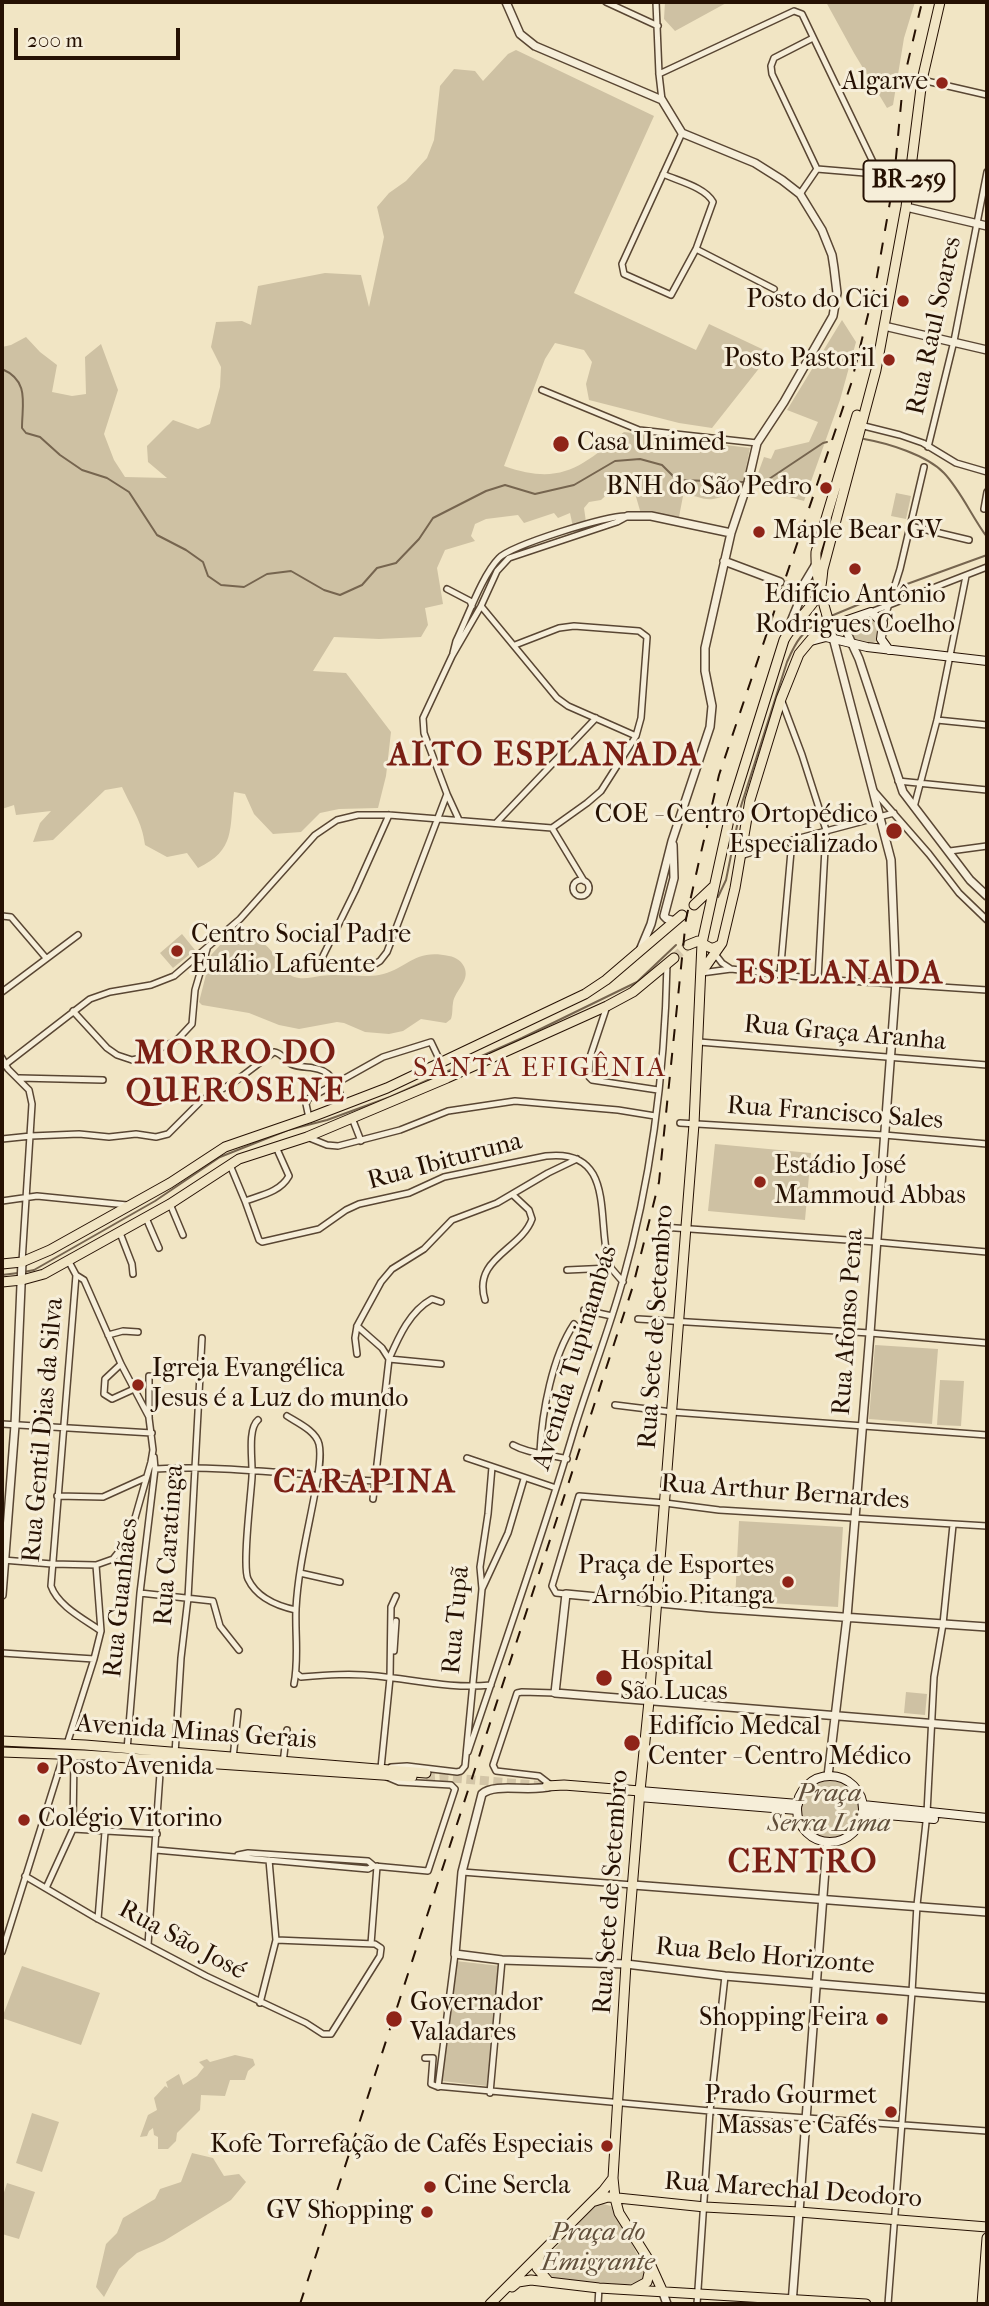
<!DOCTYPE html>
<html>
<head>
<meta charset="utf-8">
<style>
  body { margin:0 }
  #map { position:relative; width:989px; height:2306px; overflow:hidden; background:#f1e5c4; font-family:"IM FELL French Canon",serif }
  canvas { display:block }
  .frame { position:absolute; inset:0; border:4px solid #261103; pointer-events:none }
  .scale { position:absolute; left:14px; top:28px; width:166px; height:32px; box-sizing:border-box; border:4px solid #261103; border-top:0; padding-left:9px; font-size:21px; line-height:24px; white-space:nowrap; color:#261103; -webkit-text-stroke:5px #f6eed9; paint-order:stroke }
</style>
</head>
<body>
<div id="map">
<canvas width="989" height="2306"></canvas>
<div class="frame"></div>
<div class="scale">200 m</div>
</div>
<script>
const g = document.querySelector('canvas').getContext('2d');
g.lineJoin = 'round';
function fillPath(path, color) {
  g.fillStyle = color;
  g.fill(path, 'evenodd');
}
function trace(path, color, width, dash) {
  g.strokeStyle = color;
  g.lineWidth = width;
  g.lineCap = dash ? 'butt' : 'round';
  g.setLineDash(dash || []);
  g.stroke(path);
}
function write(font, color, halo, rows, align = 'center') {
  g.font = font + ' "IM FELL French Canon",serif';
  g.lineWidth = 6;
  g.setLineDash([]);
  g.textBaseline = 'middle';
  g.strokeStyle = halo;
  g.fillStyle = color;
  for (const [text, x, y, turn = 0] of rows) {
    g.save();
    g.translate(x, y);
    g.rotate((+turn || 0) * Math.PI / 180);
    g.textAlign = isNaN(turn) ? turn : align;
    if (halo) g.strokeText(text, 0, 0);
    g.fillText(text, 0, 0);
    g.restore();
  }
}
const green = new Path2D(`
  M665 2H728L675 31 664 19Z
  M826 2H915L904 38 893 105 887 108 854 53Z
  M516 50 654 116 574 293 696 350 709 324 762 349 768 357 712 428 679 423 589 400 586 384 592 362 584 350 555 343 545 359 504 466C561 486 581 467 624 432L750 448 742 488C733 491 723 498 713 499 702 501 694 493 683 496L679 517 641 514 632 483 617 485 601 500 589 502 584 508 586 522 573 527 570 513 558 518 554 513 524 523 518 515 486 519 475 524 471 536 475 541 445 550 437 568 443 604 425 608 428 625 421 637 379 639 334 637 313 671 346 673 391 732 386 776 378 808 339 809 320 813 301 832 273 834 254 814 245 794 234 792C229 829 236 850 198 868L187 853 167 857 145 845C142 821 132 809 122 787L105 790 53 840 33 842 40 823 51 811 16 815 14 805 2 809V347L11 345 26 337 40 352 57 365 52 392 72 396 86 394 85 357 101 344 118 390 104 434 114 460 125 477 167 478 148 462 147 446 173 420 198 429 210 424 220 387 221 367 211 347 216 322 242 321 251 325 258 286 325 273 361 275 369 307 384 237 377 207 389 193 406 181 427 158 434 140 440 86 454 69 475 71 483 81 508 54Z
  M842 320 856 342 840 400 804 501 753 487 764 457 771 459 775 450 809 442 818 422 787 410Z
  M896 493 911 496 906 519 891 516Z
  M872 611 881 619 880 639 869 645 852 642 846 623Z
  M182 934 195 950 173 968 160 953Z
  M236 937C281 935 273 974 299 978 306 979 313 977 320 976 340 973 362 978 379 975 408 969 414 948 449 956 456 957 463 962 465 969 469 982 455 990 453 1003 452 1008 453 1013 451 1019L446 1023 421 1019 403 1031 389 1034 365 1032 344 1023 337 1022 299 1029 279 1025 249 1013 202 1005 199 1002 211 955 221 944Z
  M715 1144 811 1153 805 1220 708 1211Z
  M875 1345 938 1349 932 1424 869 1419Z
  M940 1380 964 1381 961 1426 937 1425Z
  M739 1521 843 1527 838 1607 735 1601Z
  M906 1692 927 1694 925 1715 904 1713Z
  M801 1810a29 29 0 1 1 58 0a29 29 0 1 1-58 0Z
  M456 1961 500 1966 487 2086 442 2081Z
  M22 1966 100 1993 81 2045 2 2018Z
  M235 2055 253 2059 255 2065 248 2071 245 2080H230L225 2096 201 2095 200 2110 177 2133 176 2141 168 2149H158V2137L154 2135 153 2128 149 2131 147 2136 140 2137 148 2115 157 2110 154 2098 165 2086 168 2088 166 2082 179 2074 183 2085 197 2076 204 2067 199 2062 207 2059 210 2062Z
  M32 2113 59 2122 42 2172 16 2163Z
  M192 2153 213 2158 224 2176 239 2174 246 2182 231 2200 164 2241 137 2253 119 2269 104 2297 96 2287 106 2244 117 2233 123 2218 155 2199 160 2189 181 2182Z
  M7 2183 35 2192 19 2239 2 2234V2199Z
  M599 2203 611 2206 615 2210 646 2272 644 2281 626 2285 547 2278 541 2265 543 2262 594 2205Z`);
const stream = new Path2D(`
  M2 369C30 381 22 404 22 428L26 433 40 437 60 455 82 470 107 478 129 492 157 535 186 550 203 562 208 576 221 585 244 587 267 574 291 571 324 590 340 595 362 585 377 568 396 563 419 539 433 518 486 491 505 485 535 494 574 485 615 461 640 459 662 465 677 480 743 482
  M864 439C887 443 927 455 944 473 961 491 972 517 987 537
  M752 482 766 481 823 443 827 442
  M896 588 987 555
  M831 616 891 591
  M718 897 726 880 741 806 787 662C797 639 801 633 823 620
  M24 1272 34 1270 155 1201 220 1157 288 1130 327 1120 390 1097 522 1038 637 982 676 945
  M2 1275 18 1273`);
const tertiaryTunnel = new Path2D(`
  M780 582 796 587`);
const primaryTunnel = new Path2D(`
  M674 958 688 945
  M426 1778 441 1777 546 1786`);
const minor = new Path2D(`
  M606 2 658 26
  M656 2 659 74 662 100
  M813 38 774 58 771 66 772 74 817 169
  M659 74 794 11 802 14 873 162 872 167 865 173 817 169 800 194
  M922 80 987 95
  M663 174C678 181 705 187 713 202L696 249 671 295 624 274 622 264 682 133
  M696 249 774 289
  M542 390 639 430 757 443
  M860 425 900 435 923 443 956 463 987 472
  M928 447 954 341 987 172
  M984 509 987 492
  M910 526 969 540
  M447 589 470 601 472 606
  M481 606 557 698 568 706 636 736
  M871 612 987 567
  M883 623 900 569 924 467
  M453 653 456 641C467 619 482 575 499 558 512 545 608 515 627 516
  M781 699 802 755 826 830 818 979
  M937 720 987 725
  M898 781 987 790
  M874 791 929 854 959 893 987 920
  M447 794 459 820
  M914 807 937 720 966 576
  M389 815 355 891 322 958V963L325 968 333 969 375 964 380 961 387 952 447 794 424 733 423 718 452 656 481 606 497 571 509 558 617 522 628 516
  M497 822 596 718
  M552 828 584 881
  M950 851 987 846
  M740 856 792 840 894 813
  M573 888a8 8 0 1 1 16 0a8 8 0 1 1-16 0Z
  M2 916 11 917 46 958
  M715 954 722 963 731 969
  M701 973 731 969 818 979 987 990
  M780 975 792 840
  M2 992 78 935
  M607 1006 590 1057 589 1077 592 1080 658 1090
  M73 1011 107 1048 117 1055 132 1060 141 1058 177 1040 192 1024 195 990 207 949
  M699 1042 987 1065
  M2 1058 8 1069 29 1090 32 1104 22 1262
  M2 1067 90 999 110 992 151 985 174 976 240 919 315 835 337 820 358 815H389L552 828 587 803 601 791 636 736 641 718 647 637 639 631 574 626 559 628 515 645
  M19 1078 103 1080
  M309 1118 306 1104 308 1099 383 1057 431 1042 441 1063
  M352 1118 361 1141
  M680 1123 884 1135 987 1144
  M307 1137 327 1145 338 1146 400 1130 448 1111 515 1101 618 1110 655 1116
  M2 1139 31 1136 79 1134 109 1137 136 1134 156 1137 168 1134 202 1100 233 1083 274 1052C282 1053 284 1060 291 1064 298 1067 306 1067 313 1068 333 1070 337 1087 344 1103
  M230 1165 245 1201 259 1240 262 1242 319 1229 346 1210 359 1204 409 1193 444 1177 546 1156C615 1148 597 1217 608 1260L611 1268 623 1282
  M2 1201 37 1196 127 1205
  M245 1201C262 1195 280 1192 289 1176L276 1147
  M170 1204 183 1235
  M146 1218 159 1248
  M662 1227 876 1242 987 1252
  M120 1233 132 1264 133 1274
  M567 1270 611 1268
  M76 1275 84 1280 121 1364 149 1417
  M485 1300C472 1258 521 1250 532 1219L529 1210 513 1195
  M584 1310 612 1316
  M638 1319 870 1333 987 1343
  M357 1326 382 1348 389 1359 441 1364
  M108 1335 123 1331 138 1332
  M357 1354 355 1338 357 1326 381 1282 392 1269 424 1249 452 1220 497 1203 548 1173 577 1159
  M121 1364 105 1379 104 1394 112 1399 134 1389
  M615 1405 672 1412 987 1435
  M287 1416C298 1423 316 1431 319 1444 322 1457 318 1474 316 1487 309 1527 298 1568 296 1609 295 1634 299 1659 294 1684
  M258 1420C247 1429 253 1462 252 1477 251 1495 242 1567 248 1579 257 1598 277 1606 296 1610
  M2 1424 152 1433
  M513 1445C529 1454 548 1454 567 1459
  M540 1452C542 1412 552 1357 574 1324
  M467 1458 556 1488
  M155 1469C208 1466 260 1471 313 1475 343 1478 369 1483 399 1480
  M57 1496 103 1497 145 1478
  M373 1499 389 1359C399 1336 410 1311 432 1299L441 1302
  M3 1560 52 1564 96 1565 113 1559 129 1539 151 1462 153 1450 149 1418V1376
  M96 1565 101 1631
  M300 1573 340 1582
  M482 1589 508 1533 524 1479
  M140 1593 213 1601 220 1626 239 1650
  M566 1594 556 1593 552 1586 579 1496 665 1503 719 1510 987 1526
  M394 1651 396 1621
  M2 1653 94 1659
  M296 1673 301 1677C326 1675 352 1673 377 1676 416 1680 452 1689 491 1685
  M67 1744 94 1659 101 1631C84 1619 58 1606 51 1586L76 1275 68 1260
  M127 1750 140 1593 155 1469 154 1457
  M468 1752C504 1645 542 1538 574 1430 589 1381 608 1333 622 1283 651 1181 665 1070 667 964
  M175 1754 181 1658 188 1598 202 1338
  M233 1758 238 1712
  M283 1763 287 1730
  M391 1767 407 1766 457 1772 461 1771 465 1766 482 1589 480 1567 488 1514 492 1467
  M381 1768 390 1678 391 1607 396 1596
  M552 1786 539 1776 496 1771 493 1765 517 1693 522 1692 555 1693
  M73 1829 157 1834
  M156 1850 368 1869 374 1866 428 1871 455 1789 451 1785 399 1782 387 1777
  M238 1855 248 1853 368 1861 374 1866
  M462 1872 633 1885
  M25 1876 98 1919 206 1976 306 2023 323 2034H331L380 1956 381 1948 375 1944 276 1940
  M46 1888 73 1829 74 1755
  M98 1919 105 1832
  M371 1944 377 1866
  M148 1945 161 1759
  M2 1952 64 1754
  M260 2003 276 1940 269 1860
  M425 2058H433L431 2084 436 2086 710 2111 987 2131
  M438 2087 455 1954
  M490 2093 502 1960
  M598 2304 599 2288
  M697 2304 710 2111 725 1976
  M888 2304 912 1992 917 1905 927 1813 934 1677 943 1624 953 1525`);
const tertiary = new Path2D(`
  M506 2 520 34 535 46 662 100 682 133 755 163 782 180 800 194 822 230 832 255 834 268 837 293 833 316 784 402 757 443 748 482 731 533 705 648V671L712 706 710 727 672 841 651 924 641 948
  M906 207 987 226
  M884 326 987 350
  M628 516H651L731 533
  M724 561 780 582
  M846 622 848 635 859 659 903 792 970 880 987 896
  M788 629 799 602 801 589 816 564
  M673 845 674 878 664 916 667 919 675 921
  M2 1595 15 1425 22 1262
  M987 1627 712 1608 566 1594 555 1693 987 1728
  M828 1776 847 1617 870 1333 896 982 891 860 830 626
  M551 1786C532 1793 495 1782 482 1794L462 1872 455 1954 502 1960 626 1964 725 1976 987 1998
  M633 1885 987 1912
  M662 2290 667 2304
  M792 2304 827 1843`);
const secondary = new Path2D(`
  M830 626 871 612 883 623 881 639 889 650
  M811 641 826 637 867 647 987 661
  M797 1809a33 33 0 1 1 66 0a33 33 0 1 1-66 0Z
  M640 1791 798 1804
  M639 1797 797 1810
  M863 1805 987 1818
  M863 1813 934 1819`);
const primary = new Path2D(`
  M694 905 713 887
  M688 945 698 941C707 945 710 952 720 945
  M701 973 722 943 735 888 750 800 781 699 799 654 814 636 830 626C823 602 815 577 816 552L857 415
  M2 1264 22 1262 50 1250 170 1183 225 1147 309 1118 387 1088 585 994 606 980 682 915
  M2 1282 22 1280 44 1274 170 1204 239 1159 307 1137 447 1078 607 1006 633 992 674 958
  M2 1741 85 1745 426 1773
  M2 1752 84 1755 412 1777
  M547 1786 564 1785 640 1791
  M613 2178 615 2198 619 2213 648 2259 662 2290
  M595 2201 608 2197 705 2207 799 2212 987 2227
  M540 2254 537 2268 549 2282
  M512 2287 518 2282 531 2280 599 2288 866 2304
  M634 2289 647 2282 649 2273V2265
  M490 2304 603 2191 613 2178 626 1964 640 1791 649 1701 694 1124 702 943 732 806 784 640C793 622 812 610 819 592 822 586 822 577 823 569L876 370 906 207 922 80 940 2
  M982 2304 987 2238`);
const rail = new Path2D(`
  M300 2304 633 1286 659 1182 686 919 700 857 719 775 851 384 876 282 894 179 903 83 922 2`);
const markers = [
  [942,83,7,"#8f2418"],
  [903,301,7,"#8f2418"],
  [889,360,7,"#8f2418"],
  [561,444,9,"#8f2418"],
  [826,488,7,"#8f2418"],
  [759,532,7,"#8f2418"],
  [855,569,7,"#8f2418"],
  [894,831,9,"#8f2418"],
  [177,951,7,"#8f2418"],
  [760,1182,7,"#8f2418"],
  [138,1385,7,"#8f2418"],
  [788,1582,7,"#8f2418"],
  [604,1678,9,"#8f2418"],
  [632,1743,9,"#8f2418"],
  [43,1768,7,"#8f2418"],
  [24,1820,7,"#8f2418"],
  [394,2019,9,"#8f2418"],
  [882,2019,7,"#8f2418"],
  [891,2112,7,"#8f2418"],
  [607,2146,7,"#8f2418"],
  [430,2187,7,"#8f2418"],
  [427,2212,7,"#8f2418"]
];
const shields = [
  [909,181,91]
];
const shieldNames = [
  ["BR-259",909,181]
];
const poiNames = [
  ["Algarve",928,83,"right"],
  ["Posto do Cici",889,301,"right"],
  ["Posto Pastoril",875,360,"right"],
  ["Casa Unimed",577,444],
  ["BNH do São Pedro",812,488,"right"],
  ["Maple Bear GV",773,532],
  ["Edifício Antônio",855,596,"center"],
  ["Rodrigues Coelho",855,626,"center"],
  ["COE - Centro Ortopédico",878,816,"right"],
  ["Especializado",878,846,"right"],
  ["Centro Social Padre",191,936],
  ["Eulálio Lafuente",191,966],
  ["Estádio José",774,1167],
  ["Mammoud Abbas",774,1197],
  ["Igreja Evangélica",152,1370],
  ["Jesus é a Luz do mundo",152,1400],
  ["Praça de Esportes",774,1567,"right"],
  ["Arnóbio Pitanga",774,1597,"right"],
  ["Hospital",620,1663],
  ["São Lucas",620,1693],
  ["Edifício Medcal",648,1728],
  ["Center - Centro Médico",648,1758],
  ["Posto Avenida",57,1768],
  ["Colégio Vitorino",38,1820],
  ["Governador",410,2004],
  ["Valadares",410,2034],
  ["Shopping Feira",868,2019,"right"],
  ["Prado Gourmet",877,2097,"right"],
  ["Massas e Cafés",877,2127,"right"],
  ["Kofe Torrefação de Cafés Especiais",593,2146,"right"],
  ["Cine Sercla",444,2187],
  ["GV Shopping",413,2212,"right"]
];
const streetNames = [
  ["Rua Raul Soares",935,326,-78],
  ["Rua Graça Aranha",845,1034,5],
  ["Rua Francisco Sales",835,1114,4],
  ["Rua Ibituruna",445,1162,-15],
  ["Rua Afonso Pena",849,1322,-86],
  ["Rua Sete de Setembro",657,1327,-86],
  ["Avenida Tupinambás",576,1358,-73],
  ["Rua Gentil Dias da Silva",44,1430,-85],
  ["Rua Arthur Bernardes",785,1493,4],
  ["Rua Caratinga",170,1545,-86],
  ["Rua Guanhães",122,1598,-84],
  ["Rua Tupã",457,1620,-85],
  ["Avenida Minas Gerais",196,1733,4],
  ["Rua Sete de Setembro",612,1892,-86],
  ["Rua São José",182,1941,28],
  ["Rua Belo Horizonte",765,1957,5],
  ["Rua Marechal Deodoro",793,2191,4]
];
const parkNames = [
  ["Praça",829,1795],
  ["Serra Lima",829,1825],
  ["Praça do",598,2234],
  ["Emigrante",598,2264]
];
const neighbourhoodNames = [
  ["SANTA EFIGÊNIA",540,1069]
];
const districtNames = [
  ["ALTO ESPLANADA",545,757],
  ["ESPLANADA",840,975],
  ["MORRO DO",236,1055],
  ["QUEROSENE",236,1093],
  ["CARAPINA",365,1484],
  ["CENTRO",803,1864]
];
fillPath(green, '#cec1a3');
trace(stream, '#76654f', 2);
trace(tertiaryTunnel, '#d3c5a7', 7, [7, 3.5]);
trace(primaryTunnel, '#d3c5a7', 9, [9, 4.5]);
trace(minor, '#594633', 8);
trace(tertiary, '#594633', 10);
trace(secondary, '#261103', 10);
trace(primary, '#261103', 11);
trace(minor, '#f6eed9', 5);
trace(tertiary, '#f6eed9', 7);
trace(secondary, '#f6eed9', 8);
trace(primary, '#f1e5c4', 9);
trace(rail, '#261103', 2, [12, 12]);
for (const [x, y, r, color] of markers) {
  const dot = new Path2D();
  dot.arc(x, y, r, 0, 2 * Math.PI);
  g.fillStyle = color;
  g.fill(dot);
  trace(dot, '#f6eed9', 2.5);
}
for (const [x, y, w] of shields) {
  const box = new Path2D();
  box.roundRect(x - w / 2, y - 20.5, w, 41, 5);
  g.fillStyle = '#f6eed9';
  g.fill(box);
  trace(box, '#261103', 2);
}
write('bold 24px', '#261103', null, shieldNames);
write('26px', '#261103', '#f6eed9', poiNames, 'left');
write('26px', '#261103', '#f6eed9', streetNames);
write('italic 26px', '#614f3b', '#f6eed9', parkNames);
g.letterSpacing = '2px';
write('28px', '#7a1f14', '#f6eed9', neighbourhoodNames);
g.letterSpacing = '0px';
g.letterSpacing = '2px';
write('bold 33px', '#7a1f14', '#f6eed9', districtNames);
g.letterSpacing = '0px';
</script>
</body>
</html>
